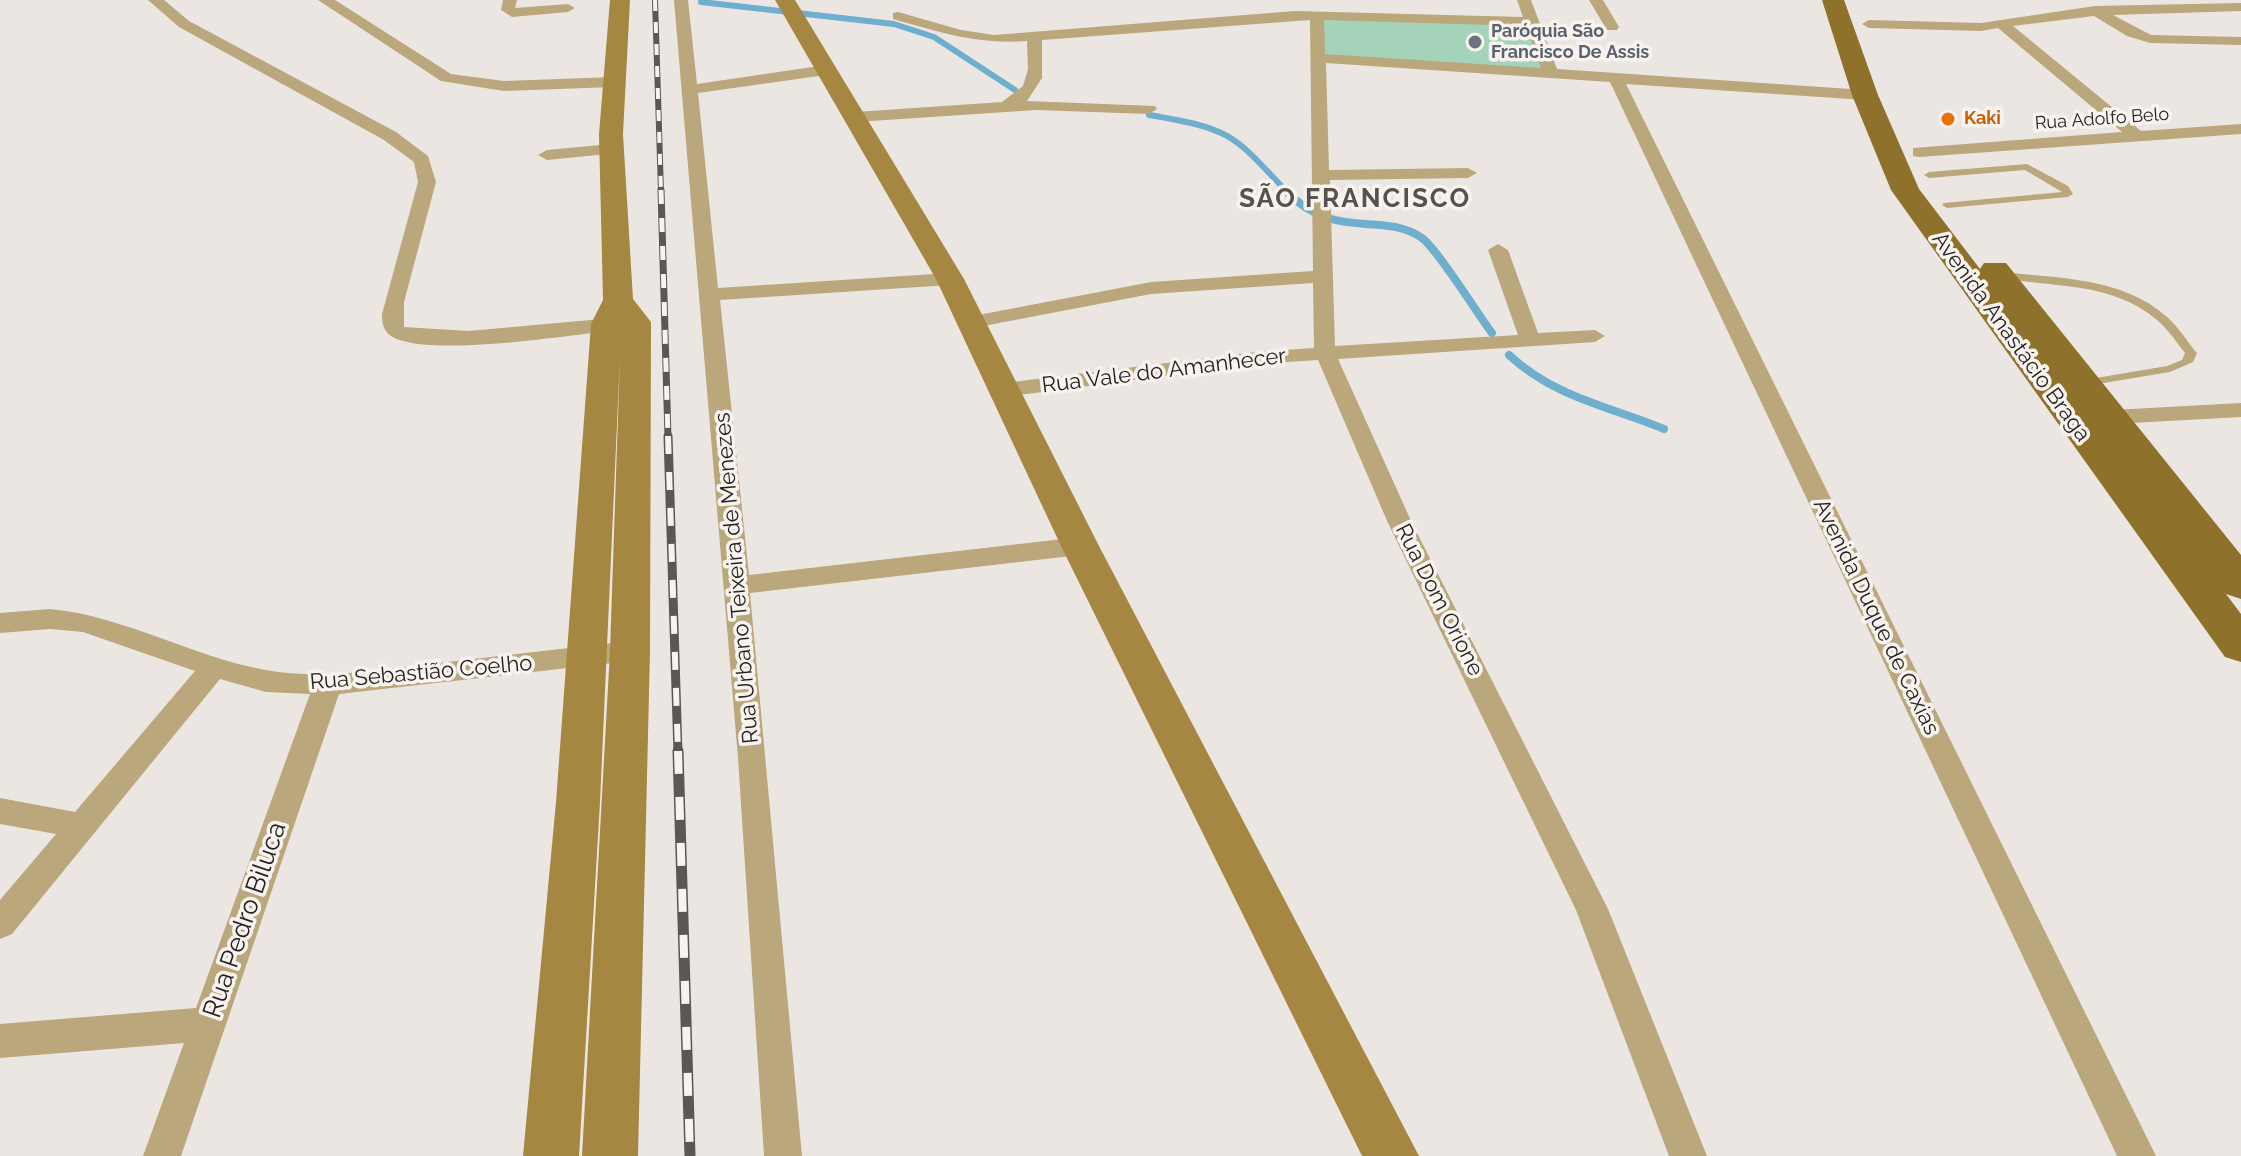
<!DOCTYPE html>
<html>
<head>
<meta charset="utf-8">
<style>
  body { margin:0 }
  canvas { display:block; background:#ece6e2 }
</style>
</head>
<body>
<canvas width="2241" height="1156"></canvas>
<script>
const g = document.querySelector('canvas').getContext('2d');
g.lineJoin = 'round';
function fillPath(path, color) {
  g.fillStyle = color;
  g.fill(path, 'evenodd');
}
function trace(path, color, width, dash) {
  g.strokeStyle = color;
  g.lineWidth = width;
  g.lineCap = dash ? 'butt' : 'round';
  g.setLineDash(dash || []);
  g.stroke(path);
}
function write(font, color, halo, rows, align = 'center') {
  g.font = font + ' Raleway,sans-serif';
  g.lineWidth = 7;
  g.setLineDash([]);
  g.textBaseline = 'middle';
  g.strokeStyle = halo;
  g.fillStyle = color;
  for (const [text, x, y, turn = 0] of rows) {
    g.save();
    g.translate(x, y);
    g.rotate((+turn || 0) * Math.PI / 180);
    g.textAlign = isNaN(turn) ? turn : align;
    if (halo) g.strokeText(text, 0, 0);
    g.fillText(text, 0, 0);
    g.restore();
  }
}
const green = new Path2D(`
  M1317 16 1532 22 1550 72 1318 58Z`);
const streamFar1 = new Path2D(`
  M701 2 894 24 934 37 1015 90
  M1149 115C1231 129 1232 133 1287 192`);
const stream = new Path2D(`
  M1285 190C1335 243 1382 210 1422 238 1438 250 1477 313 1492 333
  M1509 355C1554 397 1608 406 1664 429`);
const lane = new Path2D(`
  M2027 164 2068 186 2073 194 2068 197 1947 208 1942 205 1944 203 2062 192 2025 170 1929 178 1924 175 1929 172Z
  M2001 272C2056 278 2123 277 2167 317 2178 327 2186 339 2195 351L2197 353 2193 362 2170 372 2080 387V381L2084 380 2167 366 2182 360 2185 353C2176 342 2168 329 2157 320 2112 281 2052 288 1997 277V273Z`);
const street = new Path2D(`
  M148 0H164L189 21 396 132 428 156 436 182 404 302V327L468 331 624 317 634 323 624 329C577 334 427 359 391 336 383 331 382 322 382 314L418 182 414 162 384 140 179 27Z
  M318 0H335L451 74 504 81 613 77 621 82 613 87 504 91 441 81Z
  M503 0H517L515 8 568 4 575 8 568 12 512 17 501 10Z
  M674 0H688L697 84 826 65 834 70 826 75 698 93 718 288 950 273 960 279 950 285 720 300 749 575 1080 537 1089 540 1093 546 1089 552 1080 555 750 593 802 1156H764L738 758Z
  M1517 0H1531L1557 69 1865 90 1873 95 1865 100 1626 84 2156 1156H2117L1610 82 1326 63 1329 170 1468 168 1477 173 1468 178 1330 180 1335 346 1518 335 1488 250 1498 244 1508 250 1538 333 1595 330 1605 336 1595 342 1338 359 1412 523 1608 909 1707 1156H1669L1576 910 1388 523 1318 360 1256 364 1004 397 993 390 1004 383 1256 352 1314 348 1313 283 1151 294 973 328 963 322 973 316 1151 282 1313 271 1310 20 1042 40V78L1027 101 1155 106 1157 109 1149 114 1036 110 856 122 848 117 856 112 1002 102 1023 86 1028 69 1027 41C979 45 939 32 893 19V13L898 12 961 30 994 35 1295 11 1523 17ZM1324 20 1526 26 1541 68 1325 54Z
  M1589 0H1603L1619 27 1617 30H1607Z
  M2241 3V11L2113 15 2151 35 2241 37V45L2150 43 2127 36 2094 16 2013 26 2141 131 2241 124V134L1919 157 1913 156V148L2122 132 1998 28 1981 31 1869 28 1862 24 1869 20 1981 23 2095 6Z
  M611 144 620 149 617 153 547 160 538 155 547 150Z
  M2241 403V417L2094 425 2083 418 2094 411Z
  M50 609C125 616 192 657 266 670 320 680 377 670 430 664 497 656 563 649 630 641L640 644 644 651 640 658 630 661 339 694 181 1156H143L184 1043 0 1058V1024L196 1008 310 694 266 692 220 679 12 934 0 939V900L56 834 0 824V798L75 812 195 671 83 632 50 629 0 633V613Z`);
const secondary = new Path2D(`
  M610 0H630L623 134 633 299 651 322 650 651 638 1156H582L610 651 620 357 600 802 579 1156H523L556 802 591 324 603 300 599 134Z
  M775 0H795L964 279 1099 546 1419 1156H1362L1061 546 936 279Z`);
const primary = new Path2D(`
  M1822 0H1844L1878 95 1919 189 1980 269 1984 263H2006L2241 555V599L2226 594 2241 614V662L2225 657 1891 190 1852 95Z`);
const railFar3 = new Path2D(`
  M655 0 661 192`);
const railFar2 = new Path2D(`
  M661 190 668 438`);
const railFar1 = new Path2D(`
  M668 436 678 753`);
const rail = new Path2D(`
  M678 751 690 1156`);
const markers = [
  [1475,42,8,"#6b7280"],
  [1948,119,8,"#e8710a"]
];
const farWorshipnames = [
  ["Paróquia São",1491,32],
  ["Francisco De Assis",1491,53]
];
const farFoodnames = [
  ["Kaki",1964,119]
];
const farStreetnames = [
  ["Rua Adolfo Belo",2102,119,-4]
];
const streetNames = [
  ["Avenida Anastácio Braga",2011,337,54],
  ["Rua Vale do Amanhecer",1164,371,-7],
  ["Rua Urbano Teixeira de Menezes",737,578,-95],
  ["Rua Dom Orione",1439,600,63],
  ["Avenida Duque de Caxias",1876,617,64],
  ["Rua Sebastião Coelho",421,673,-5]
];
const farDistrictnames = [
  ["SÃO FRANCISCO",1355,199]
];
const nearStreetnames = [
  ["Rua Pedro Biluca",245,920,-71]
];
fillPath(green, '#a4d3ba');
trace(streamFar1, '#6eafce', 6);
trace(stream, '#6eafce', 8);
fillPath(lane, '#bba77c');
fillPath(street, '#bba77c');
fillPath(secondary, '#a58741');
fillPath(primary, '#8e712a');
trace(railFar3, '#5a5755', 6);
trace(railFar2, '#5a5755', 7);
trace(railFar1, '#5a5755', 9);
trace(rail, '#5a5755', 11);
trace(railFar3, '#f9f3ef', 4, [11]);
trace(railFar2, '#f9f3ef', 5, [14]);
trace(railFar1, '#f9f3ef', 6, [18]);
trace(rail, '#f9f3ef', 8, [23]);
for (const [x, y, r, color] of markers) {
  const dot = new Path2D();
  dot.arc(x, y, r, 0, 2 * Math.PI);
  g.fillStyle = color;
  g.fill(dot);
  trace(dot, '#f9f3ef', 3);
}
write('bold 18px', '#5b616d', '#f9f3ef', farWorshipnames, 'left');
write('bold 18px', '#c56008', '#f9f3ef', farFoodnames, 'left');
write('18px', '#252322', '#f9f3ef', farStreetnames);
write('22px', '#252322', '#f9f3ef', streetNames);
g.letterSpacing = '2px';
write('bold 26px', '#58524f', '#f9f3ef', farDistrictnames);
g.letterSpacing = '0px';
write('26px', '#252322', '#f9f3ef', nearStreetnames);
</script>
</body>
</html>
